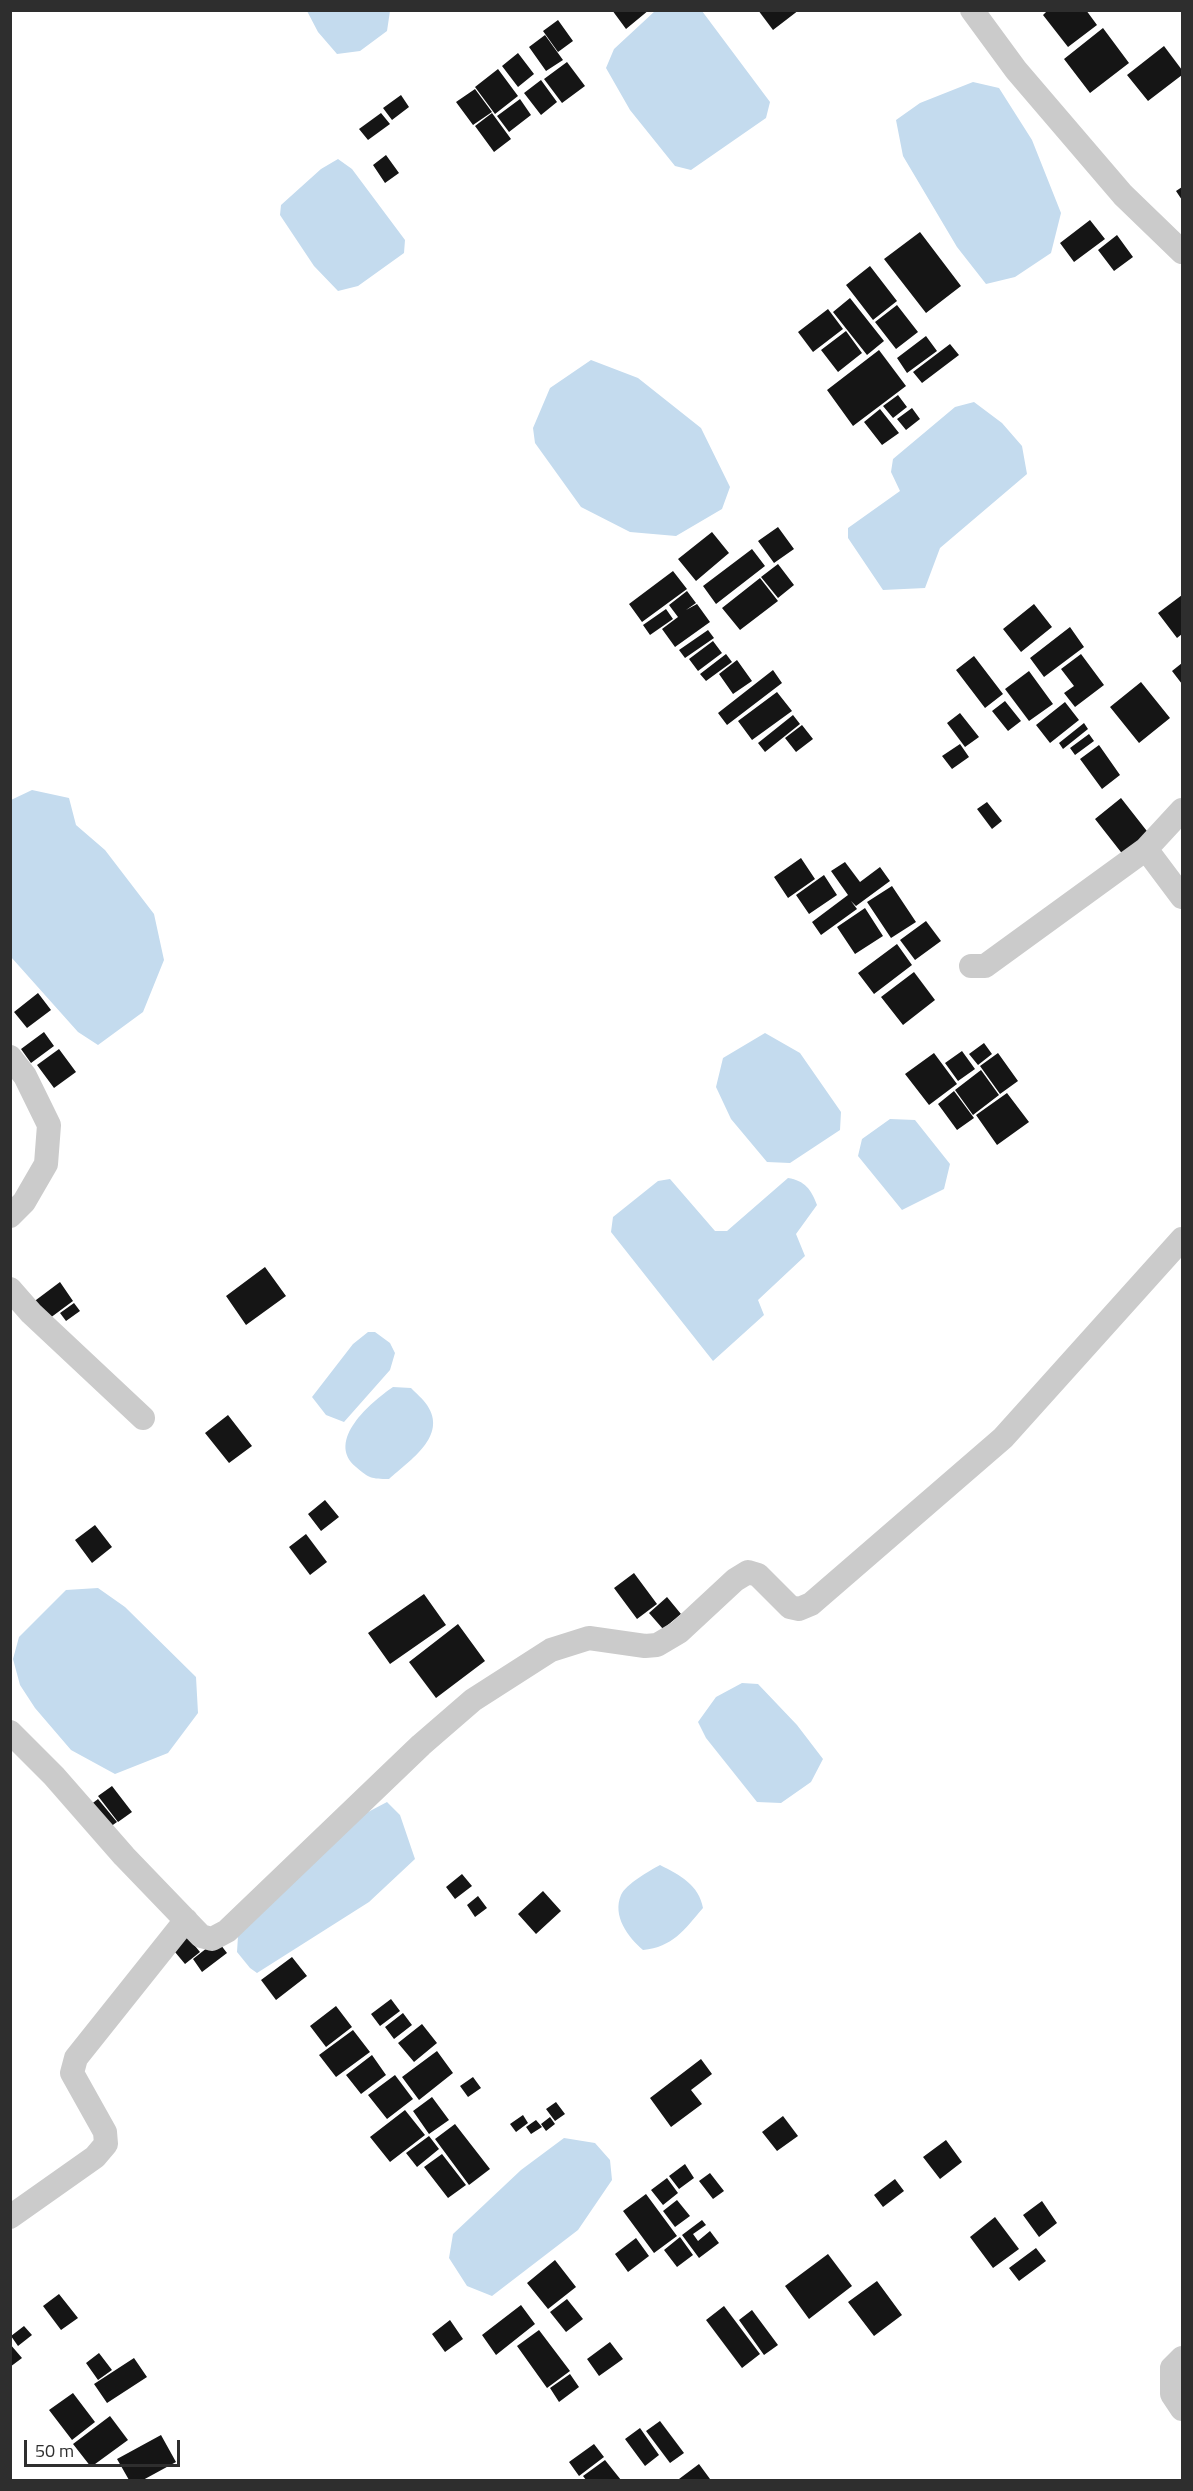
<!DOCTYPE html>
<html>
<head>
<meta charset="utf-8">
<style>
  body { margin:0 }
  #map { position:relative; width:1193px; height:2491px; overflow:hidden; background:#fff; font-family:"Titillium Web",sans-serif }
  canvas { display:block }
  .frame { position:absolute; inset:0; border:12px solid #2e2e2e; pointer-events:none }
  .scale { position:absolute; left:24px; top:2440px; width:156px; height:27px; box-sizing:border-box; border:3px solid #2e2e2e; border-top:0; padding-left:8px; font-size:18px; line-height:21px; white-space:nowrap; color:#2e2e2e; -webkit-text-stroke:4px #fff; paint-order:stroke }
</style>
</head>
<body>
<div id="map">
<canvas width="1193" height="2491"></canvas>
<div class="frame"></div>
<div class="scale">50 m</div>
</div>
<script>
const g = document.querySelector('canvas').getContext('2d');
g.lineJoin = 'round';
function fillPath(path, color) {
  g.fillStyle = color;
  g.fill(path, 'evenodd');
}
function trace(path, color, width, dash) {
  g.strokeStyle = color;
  g.lineWidth = width;
  g.lineCap = dash ? 'butt' : 'round';
  g.setLineDash(dash || []);
  g.stroke(path);
}
const water = new Path2D(`
  M390 11 387 31 360 51 337 54 318 32 307 11Z
  M655 11H702L770 102 766 118 691 170 675 166 630 110 606 68 614 49Z
  M973 82 999 88 1032 140 1061 213 1051 253 1015 277 986 284 957 247 903 156 896 120 920 103Z
  M338 159 352 169 405 240 404 253 358 286 338 291 314 266 280 215 281 205 321 169Z
  M591 360 638 378 701 428 730 487 722 509 676 536 630 532 581 507 535 443 533 428 550 388Z
  M974 402 1002 423 1022 446 1027 474 940 548 925 588 883 590 848 538V528L900 491 891 472 893 459 955 407Z
  M32 790 69 798 76 825 105 850 154 914 164 960 143 1012 98 1045 78 1032 11 957V800Z
  M765 1033 800 1053 841 1112 840 1130 790 1163 767 1162 731 1119 716 1087 723 1058Z
  M890 1119 915 1120 950 1164 944 1189 902 1210 858 1156 862 1139Z
  M788 1178C805 1181 811 1189 817 1205L796 1234 805 1256 758 1300 764 1315 713 1361 611 1232 613 1217 658 1181 670 1179 715 1231H727Z
  M368 1332H375L390 1343 395 1353 390 1370 344 1422 326 1415 312 1397 353 1344Z
  M393 1387 411 1388C416 1393 423 1399 427 1405 448 1436 410 1460 389 1479 371 1479 369 1478 356 1467 325 1441 371 1402 393 1387Z
  M98 1588 125 1607 196 1677 198 1713 168 1753 115 1774 71 1750 35 1708 20 1685 13 1659 19 1637 66 1590Z
  M742 1683 758 1684 797 1725 823 1759 811 1782 781 1803 757 1802 706 1738 698 1722 716 1697Z
  M387 1802 400 1815 415 1859 369 1902 257 1973 250 1968 237 1952 238 1936 351 1821Z
  M660 1865C680 1875 699 1885 703 1908 684 1930 673 1947 643 1950 628 1937 612 1916 621 1895 626 1884 649 1871 660 1865Z
  M564 2138 595 2143 610 2160 612 2180 578 2230 492 2296 467 2286 449 2258 453 2234 521 2170Z`);
const building = new Path2D(`
  M612 10H649L626 29Z
  M758 10H799L773 30Z
  M1048 10H1086L1097 25 1068 47 1043 15Z
  M558 20 573 41 558 52 543 31Z
  M1103 28 1129 63 1090 93 1064 59Z
  M545 35 563 60 546 71 529 47Z
  M1164 46 1182 70V75L1148 101 1127 75Z
  M518 53 534 74 518 87 502 66Z
  M567 62 585 86 562 103 544 79Z
  M498 69 518 96 495 114 475 87Z
  M541 80 557 102 541 115 524 93Z
  M475 89 492 112 473 125 456 102Z
  M401 95 409 107 392 120 383 108Z
  M520 99 531 115 509 132 497 116Z
  M381 113 390 124 368 140 359 129Z
  M492 113 511 139 494 152 475 126Z
  M386 155 399 173 385 183 373 165Z
  M1182 187V200L1176 191Z
  M1090 220 1105 239 1074 262 1060 243Z
  M920 232 961 286 926 313 884 259Z
  M1117 235 1133 257 1114 271 1098 250Z
  M870 266 897 301 873 320 846 285Z
  M850 298 884 341 867 355 833 312Z
  M897 305 918 332 896 349 875 322Z
  M828 309 843 329 813 352 798 332Z
  M846 331 862 353 838 372 821 350Z
  M926 336 937 351 907 373 897 358Z
  M950 344 959 355 922 383 913 372Z
  M879 350 906 386 853 426 827 390Z
  M898 395 907 407 893 418 883 406Z
  M912 408 920 419 906 430 897 419Z
  M880 409 899 433 882 445 864 422Z
  M778 527 794 549 774 563 758 541Z
  M712 532 729 553 696 581 678 559Z
  M752 549 765 566 716 604 703 586Z
  M778 564 794 585 778 598 761 577Z
  M673 571 687 589 642 622 629 604Z
  M760 578 778 601 740 630 722 608Z
  M687 591 696 603 686 610 697 604 710 622 675 647 662 629 678 617 669 605Z
  M1182 595V634L1177 638 1158 613Z
  M1034 604 1052 627 1021 652 1003 629Z
  M666 609 673 619 650 635 643 625Z
  M1070 627 1084 647 1044 677 1030 658Z
  M708 630 714 638 685 658 679 650Z
  M713 641 722 653 698 671 689 659Z
  M726 654 732 662 706 681 700 674Z
  M1081 654 1104 685 1075 707 1064 693 1074 686 1061 669Z
  M974 656 1003 694 985 708 956 670Z
  M737 660 752 681 733 694 719 674Z
  M1182 663V684L1172 671Z
  M773 670 782 683 727 725 718 713Z
  M1029 671 1053 704 1029 721 1005 689Z
  M1141 682 1170 718 1139 743 1110 707Z
  M777 692 792 711 752 740 738 721Z
  M1005 701 1021 721 1008 731 992 711Z
  M1065 702 1079 720 1050 743 1036 725Z
  M960 713 979 737 965 747 947 723Z
  M793 715 800 724 765 752 758 743Z
  M1084 723 1088 729 1063 749 1059 743Z
  M802 725 813 739 796 752 785 738Z
  M1089 734 1094 741 1075 755 1070 748Z
  M960 744 969 757 952 769 942 756Z
  M1099 745 1120 775 1102 789 1080 759Z
  M1121 798 1150 835 1124 856 1095 819Z
  M987 802 1002 821 992 829 977 809Z
  M801 858 815 879 788 898 774 877Z
  M845 862 860 882 880 867 890 881 856 906 851 901 857 909 821 935 812 922 848 895 831 871Z
  M824 875 837 895 809 914 796 895Z
  M892 886 916 922 891 938 867 902Z
  M865 908 883 936 855 954 837 927Z
  M926 921 941 941 915 960 900 940Z
  M897 944 912 965 874 994 858 973Z
  M914 972 935 1000 903 1025 881 997Z
  M38 993 51 1010 27 1028 14 1012Z
  M44 1032 54 1046 31 1063 21 1049Z
  M984 1043 992 1054 978 1065 969 1054Z
  M59 1049 76 1072 54 1088 37 1065Z
  M962 1051 975 1069 958 1081 945 1063Z
  M934 1053 957 1084 929 1105 905 1074Z
  M998 1053 1018 1081 1000 1094 980 1066Z
  M981 1070 999 1095 973 1115 955 1090Z
  M954 1091 974 1118 957 1130 938 1104Z
  M1007 1093 1029 1122 997 1145 976 1115Z
  M265 1267 286 1296 246 1325 226 1296Z
  M60 1282 73 1301 46 1321 32 1303Z
  M74 1303 80 1311 66 1321 60 1313Z
  M228 1415 252 1446 229 1463 205 1433Z
  M325 1500 339 1517 321 1531 308 1514Z
  M95 1525 112 1547 92 1563 75 1540Z
  M306 1534 327 1562 310 1575 289 1547Z
  M634 1573 657 1604 637 1619 614 1588Z
  M424 1594 446 1625 390 1664 368 1633Z
  M667 1597 681 1614 663 1629 649 1613Z
  M458 1624 485 1661 436 1698 409 1662Z
  M112 1786 132 1812 118 1822 98 1796Z
  M98 1799 117 1822 103 1832 85 1809Z
  M462 1874 472 1886 455 1899 446 1887Z
  M543 1891 561 1911 536 1934 518 1914Z
  M478 1896 487 1908 475 1917 467 1905Z
  M185 1934 200 1952 185 1964 170 1946Z
  M217 1940 227 1953 202 1972 193 1959Z
  M292 1957 307 1976 276 2000 261 1980Z
  M391 1999 400 2011 380 2026 371 2014Z
  M336 2006 352 2027 326 2047 310 2026Z
  M403 2013 412 2025 394 2039 385 2027Z
  M422 2024 437 2043 414 2062 398 2043Z
  M353 2030 370 2052 336 2077 319 2055Z
  M437 2051 453 2073 419 2100 402 2077Z
  M372 2055 386 2075 361 2094 346 2075Z
  M701 2059 712 2074 691 2090 702 2104 671 2127 650 2098Z
  M395 2075 413 2099 387 2119 368 2095Z
  M473 2077 481 2088 468 2097 460 2086Z
  M432 2097 449 2120 429 2134 413 2111Z
  M556 2102 565 2114 555 2121 546 2109Z
  M405 2110 425 2135 390 2162 370 2137Z
  M523 2115 528 2123 516 2132 510 2124Z
  M783 2116 798 2136 777 2151 762 2132Z
  M550 2117 555 2124 546 2131 541 2124Z
  M536 2120 542 2127 531 2134 526 2127Z
  M455 2124 490 2169 469 2185 435 2139Z
  M429 2136 439 2149 417 2167 406 2153Z
  M946 2140 962 2162 940 2179 923 2157Z
  M442 2154 466 2185 448 2198 424 2167Z
  M685 2164 694 2178 679 2189 669 2176Z
  M710 2173 724 2191 713 2199 699 2181Z
  M667 2178 678 2193 663 2205 651 2190Z
  M895 2179 904 2191 883 2207 874 2195Z
  M646 2194 677 2236 654 2253 623 2211Z
  M677 2200 690 2216 675 2227 663 2211Z
  M1042 2201 1057 2223 1039 2237 1023 2215Z
  M995 2217 1019 2249 993 2268 970 2237Z
  M702 2220 706 2225 693 2234 698 2241 710 2231 719 2243 699 2258 682 2235Z
  M680 2237 693 2255 677 2267 664 2250Z
  M636 2238 649 2256 628 2272 615 2254Z
  M1036 2248 1046 2261 1019 2281 1009 2268Z
  M828 2254 852 2286 809 2319 785 2286Z
  M555 2260 576 2287 548 2309 527 2283Z
  M877 2281 902 2315 874 2336 848 2302Z
  M59 2294 78 2318 61 2330 43 2306Z
  M567 2299 583 2319 566 2332 550 2312Z
  M521 2305 535 2324 496 2355 482 2335Z
  M724 2306 760 2354 742 2368 706 2320Z
  M752 2310 778 2345 764 2355 739 2320Z
  M450 2320 463 2339 445 2352 432 2334Z
  M24 2326 32 2335 18 2346 11 2336Z
  M539 2330 570 2371 547 2388 517 2346Z
  M610 2342 623 2359 599 2376 587 2359Z
  M10 2344 22 2358 10 2367Z
  M99 2353 112 2370 98 2380 86 2363Z
  M134 2358 147 2377 107 2403 94 2384Z
  M570 2374 579 2387 559 2402 550 2388Z
  M73 2393 95 2422 72 2440 49 2410Z
  M110 2416 128 2440 91 2467 73 2444Z
  M660 2421 684 2453 670 2463 646 2431Z
  M640 2428 659 2455 645 2466 625 2439Z
  M161 2435 176 2462 143 2480H129L117 2459Z
  M594 2444 604 2457 579 2476 569 2462Z
  M605 2460 621 2480H586L583 2476Z
  M699 2464 710 2479 681 2480 679 2479Z`);
const street = new Path2D(`
  M972 10 1016 70 1123 195 1182 252
  M1182 810 1146 849 1182 897
  M971 966H985L1146 849
  M10 1057 25 1076 49 1125 46 1164 24 1202 10 1216
  M10 1289 31 1313 143 1418
  M10 1732 54 1776 124 1856 201 1936 212 1939 227 1931 421 1745 473 1700 551 1650 589 1638 645 1646 657 1645 679 1632 735 1580 748 1572 758 1575 790 1607 799 1609 811 1604 1003 1438 1182 1239
  M10 2217 95 2157 106 2144 105 2132 72 2073 76 2058 186 1920
  M1182 2358 1172 2368V2394L1182 2409`);
fillPath(water, '#c4dbee');
fillPath(building, '#151515');
trace(street, '#cbcbcb', 24);
</script>
</body>
</html>
